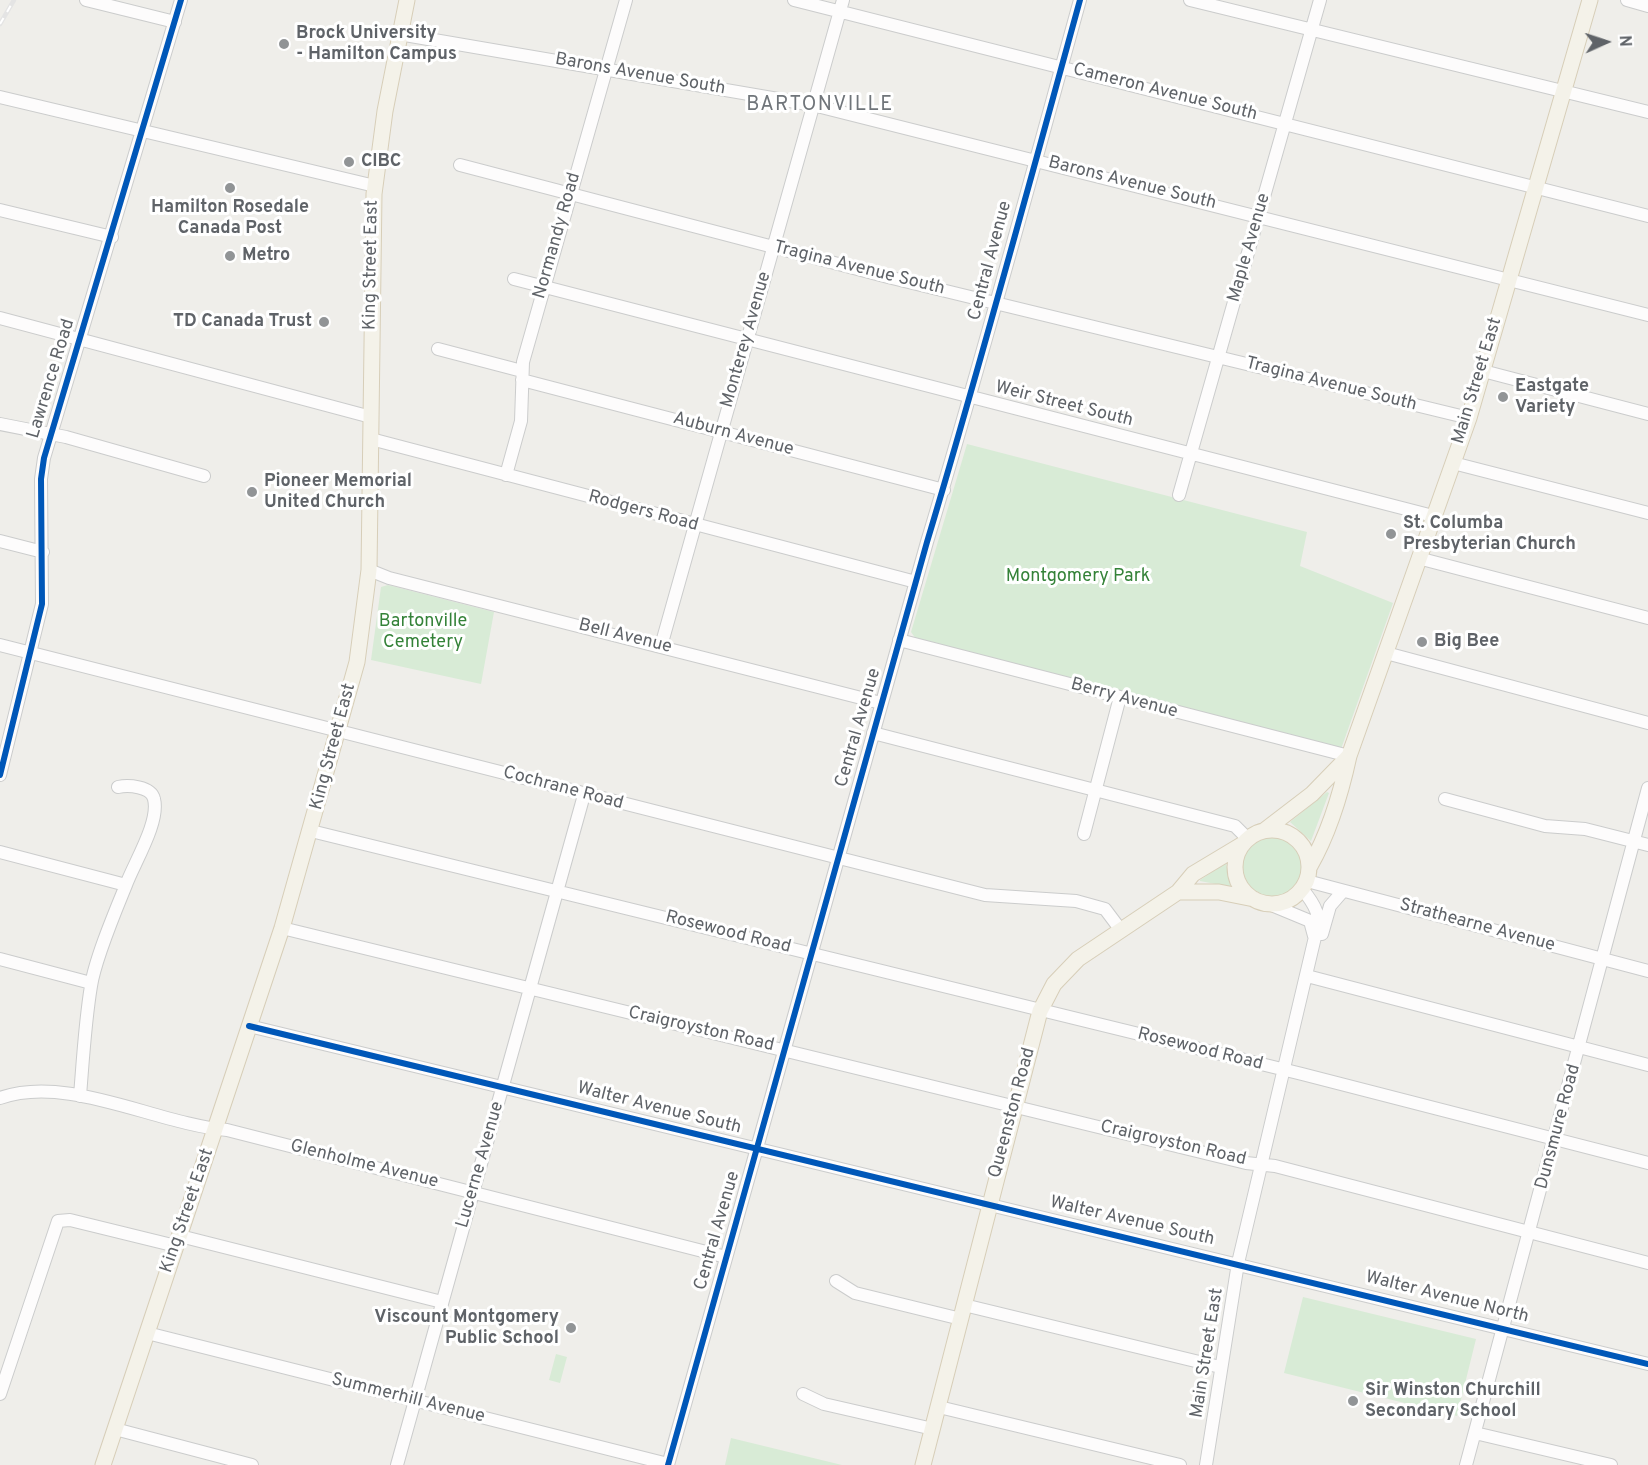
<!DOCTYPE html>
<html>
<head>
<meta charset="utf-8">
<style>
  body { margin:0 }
  #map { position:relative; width:1648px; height:1465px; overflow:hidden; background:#efeeea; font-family:Overpass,sans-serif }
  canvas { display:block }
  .north { position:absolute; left:1576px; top:12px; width:60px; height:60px; -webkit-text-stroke:4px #fff; paint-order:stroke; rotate:87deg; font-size:16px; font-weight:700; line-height:24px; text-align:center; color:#5f6368 }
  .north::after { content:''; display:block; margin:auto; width:21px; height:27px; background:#5f6368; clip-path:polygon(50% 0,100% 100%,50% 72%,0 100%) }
</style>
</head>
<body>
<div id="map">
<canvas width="1648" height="1465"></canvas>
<div class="north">N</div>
</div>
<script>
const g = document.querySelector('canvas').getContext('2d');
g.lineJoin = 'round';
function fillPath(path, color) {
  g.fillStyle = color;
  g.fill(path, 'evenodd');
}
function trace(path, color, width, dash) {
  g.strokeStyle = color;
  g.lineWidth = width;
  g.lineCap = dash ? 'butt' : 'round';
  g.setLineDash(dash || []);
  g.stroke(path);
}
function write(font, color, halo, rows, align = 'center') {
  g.font = font + ' Overpass,sans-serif';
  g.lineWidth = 6;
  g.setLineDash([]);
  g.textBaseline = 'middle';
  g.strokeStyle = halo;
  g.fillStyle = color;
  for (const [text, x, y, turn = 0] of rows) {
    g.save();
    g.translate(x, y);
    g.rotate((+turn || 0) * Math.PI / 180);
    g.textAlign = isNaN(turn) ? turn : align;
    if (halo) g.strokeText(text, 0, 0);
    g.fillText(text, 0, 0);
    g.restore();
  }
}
const green = new Path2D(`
  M967 444 1307 532 1300 566 1393 603 1341 749 916 639 911 632Z
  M388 585 494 612 481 684 371 660 381 587Z
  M1327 792 1329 793 1311 841 1290 822Z
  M1242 866a31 31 0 1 1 62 0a31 31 0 1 1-62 0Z
  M1226 863 1231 887 1200 881V880Z
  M1303 1297 1476 1339 1457 1416 1284 1373Z
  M556 1354 567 1357 560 1383 549 1380Z
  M731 1438 842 1465H725Z`);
const minor = new Path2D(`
  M86 0 175 22
  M794 0 1648 216
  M1190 0 1648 112
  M1627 0 1648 6
  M399 34 813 105 1648 315
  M0 97 375 186
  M460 165 888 277 1469 418
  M0 210 112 237
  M514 279 1433 516
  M0 318 371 417
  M438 349 522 371
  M1483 371 1648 414
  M522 380 944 490
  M0 424 66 437 204 476
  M371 439 916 582
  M1453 463 1648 513
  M506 475 521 421 523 362 626 0
  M1179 495 1320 0
  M0 541 43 552
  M1418 558 1648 618
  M369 570 389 578 881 703
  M899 640 1349 756
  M0 645 985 895 1076 901 1105 909 1120 929
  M661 646 843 0
  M1386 653 1648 723
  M873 733 1235 826 1248 839
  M0 775 42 604 41 479 44 458 181 0
  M1445 799 1545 826 1585 829 1648 845
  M311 831 1302 1074 1648 1163
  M1084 834 1120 697
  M0 852 126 885
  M1307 881 1648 971
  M1269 904 1310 921 1314 936
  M282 928 1246 1163 1275 1166 1648 1263
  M1322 934 1330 906 1343 891
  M0 959 91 983
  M1307 976 1648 1065
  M249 1026 1648 1364
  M80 1096C83 1059 85 1022 91 986 95 959 115 912 126 885 134 863 160 822 154 799 151 786 128 785 118 787
  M0 1098C68 1074 156 1124 227 1130L726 1257
  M180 1236 442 1302
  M836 1281 855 1293 961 1319
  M964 1305 1220 1367
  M147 1333 668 1464
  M0 1394 58 1221 70 1220 176 1246
  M803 1394 824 1404 933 1429
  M939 1407 1180 1465
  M115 1429 252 1465
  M1475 1433 1611 1465
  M397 1465 584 795
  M668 1465 927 542C981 363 1030 181 1080 0
  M1206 1465 1238 1263 1315 937C1324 919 1314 903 1302 889
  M1466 1465 1648 788`);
const major = new Path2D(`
  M1265 830 1312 794 1349 756
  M1235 867a37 37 0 1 1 74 0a37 37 0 1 1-74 0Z
  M1310 866C1329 833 1341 793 1349 756L1469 418 1590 0
  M1178 892H1219L1254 899
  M103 1465 282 928 357 662 369 570 374 194 385 111 407 0
  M923 1465 1040 1011 1054 984 1078 959 1178 892 1193 874 1243 844`);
const rail = new Path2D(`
  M0 24 14 0`);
const cycleway = new Path2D(`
  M0 775 42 604 41 479 44 458 181 0
  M249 1026 1648 1364
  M668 1465 927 542C981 363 1030 181 1080 0`);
const markers = [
  [284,44,6,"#919496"],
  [349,162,6,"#919496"],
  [230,188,6,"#919496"],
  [230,256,6,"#919496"],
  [324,322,6,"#919496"],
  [1503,397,6,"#919496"],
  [252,492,6,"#919496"],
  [1391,534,6,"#919496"],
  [1422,642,6,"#919496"],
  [571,1328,6,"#919496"],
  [1353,1401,6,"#919496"]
];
const poiNames = [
  ["Brock University",296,34],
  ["- Hamilton Campus",296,55],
  ["CIBC",361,162],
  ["Hamilton Rosedale",230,208,"center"],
  ["Canada Post",230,229,"center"],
  ["Metro",242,256],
  ["TD Canada Trust",312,322,"right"],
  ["Eastgate",1515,387],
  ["Variety",1515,408],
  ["Pioneer Memorial",264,482],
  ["United Church",264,503],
  ["St. Columba",1403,524],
  ["Presbyterian Church",1403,545],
  ["Big Bee",1434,642],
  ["Viscount Montgomery",559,1318,"right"],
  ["Public School",559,1339,"right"],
  ["Sir Winston Churchill",1365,1391],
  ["Secondary School",1365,1412]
];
const streetNames = [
  ["Barons Avenue South",640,75,10],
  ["Cameron Avenue South",1165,93,14],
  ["Barons Avenue South",1132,184,14],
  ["Normandy Road",558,236,-74],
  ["Maple Avenue",1250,248,-74],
  ["Central Avenue",991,261,-75],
  ["King Street East",372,265,-89],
  ["Tragina Avenue South",859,269,14],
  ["Monterey Avenue",747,340,-74],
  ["Lawrence Road",52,379,-73],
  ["Main Street East",1478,381,-73],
  ["Tragina Avenue South",1331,385,14],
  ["Weir Street South",1064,405,14],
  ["Auburn Avenue",733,435,15],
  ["Rodgers Road",643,512,15],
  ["Bell Avenue",625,637,14],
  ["Berry Avenue",1124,699,15],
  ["Central Avenue",859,728,-74],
  ["King Street East",334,747,-75],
  ["Cochrane Road",563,789,15],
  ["Strathearne Avenue",1477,926,15],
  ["Rosewood Road",728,933,14],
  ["Craigroyston Road",701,1030,13],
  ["Rosewood Road",1200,1050,14],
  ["Walter Avenue South",659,1109,14],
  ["Queenston Road",1013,1113,-75],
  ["Dunsmure Road",1559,1127,-75],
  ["Craigroyston Road",1173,1144,13],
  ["Glenholme Avenue",364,1165,14],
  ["Lucerne Avenue",481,1165,-74],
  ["King Street East",188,1211,-71],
  ["Walter Avenue South",1132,1222,13],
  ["Central Avenue",718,1231,-74],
  ["Walter Avenue North",1447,1298,14],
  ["Main Street East",1208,1353,-81],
  ["Summerhill Avenue",408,1399,14]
];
const parkNames = [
  ["Montgomery Park",1078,577],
  ["Bartonville",423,622],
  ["Cemetery",423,643]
];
const neighbourhoodNames = [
  ["BARTONVILLE",820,106]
];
fillPath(green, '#d8ebd6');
trace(minor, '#cbcccc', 14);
trace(major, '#d7ceb8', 17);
trace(minor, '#fdfcfc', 12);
trace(major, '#f4f2e9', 15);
trace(rail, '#e4e4e4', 4.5);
trace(rail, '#fff', 2, [7]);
trace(cycleway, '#0057b8', 6);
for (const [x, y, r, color] of markers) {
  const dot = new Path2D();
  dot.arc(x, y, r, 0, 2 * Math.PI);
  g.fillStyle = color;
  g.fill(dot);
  trace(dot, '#fff', 2);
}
write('bold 18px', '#5f6368', '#fff', poiNames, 'left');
write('18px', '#5f6368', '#fff', streetNames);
write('18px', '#348238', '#fff', parkNames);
g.letterSpacing = '1.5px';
write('20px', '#70757a', '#fff', neighbourhoodNames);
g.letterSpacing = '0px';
</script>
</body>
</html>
